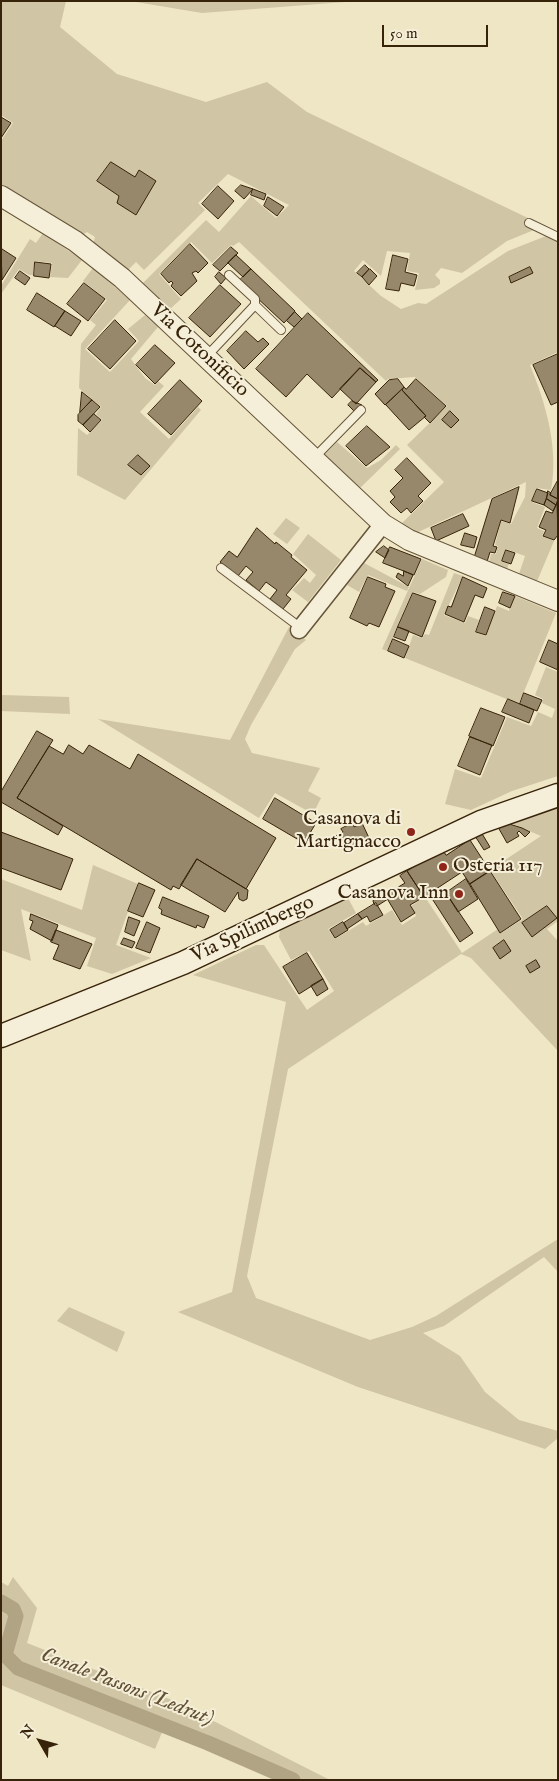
<!DOCTYPE html>
<html>
<head>
<meta charset="utf-8">
<style>
  body { margin:0 }
  #map { position:relative; width:559px; height:1781px; overflow:hidden; background:#efe6c5; font-family:"IM FELL English",serif }
  canvas { display:block }
  .frame { position:absolute; inset:0; border:2px solid #372309; pointer-events:none }
  .north { position:absolute; left:15px; top:1716px; width:50px; height:50px; -webkit-text-stroke:4px #f5efd9; paint-order:stroke; rotate:308deg; font-size:14px; font-weight:700; line-height:20px; text-align:center; color:#372309 }
  .north::after { content:''; display:block; margin:auto; width:18px; height:22px; background:#372309; clip-path:polygon(50% 0,100% 100%,50% 72%,0 100%) }
  .scale { position:absolute; left:382px; top:25px; width:106px; height:22px; box-sizing:border-box; border:2px solid #372309; border-top:0; padding-left:6px; font-size:15px; line-height:18px; white-space:nowrap; color:#372309; -webkit-text-stroke:4px #f5efd9; paint-order:stroke }
</style>
</head>
<body>
<div id="map">
<canvas width="559" height="1781"></canvas>
<div class="frame"></div>
<div class="north">N</div>
<div class="scale">50 m</div>
</div>
<script>
const g = document.querySelector('canvas').getContext('2d');
g.lineJoin = 'round';
function fillPath(path, color) {
  g.fillStyle = color;
  g.fill(path, 'evenodd');
}
function trace(path, color, width, dash) {
  g.strokeStyle = color;
  g.lineWidth = width;
  g.lineCap = dash ? 'butt' : 'round';
  g.setLineDash(dash || []);
  g.stroke(path);
}
function write(font, color, halo, rows, align = 'center') {
  g.font = font + ' "IM FELL English",serif';
  g.lineWidth = 4;
  g.setLineDash([]);
  g.textBaseline = 'middle';
  g.strokeStyle = halo;
  g.fillStyle = color;
  for (const [text, x, y, turn = 0] of rows) {
    g.save();
    g.translate(x, y);
    g.rotate((+turn || 0) * Math.PI / 180);
    g.textAlign = isNaN(turn) ? turn : align;
    if (halo) g.strokeText(text, 0, 0);
    g.fillText(text, 0, 0);
    g.restore();
  }
}
const green = new Path2D(`
  M1 1H66L60 27 117 74 206 102 267 82 307 112 530 219 524 225 534 230 507 241 462 273 441 268 435 275 440 280V284L434 288 415 290 419 273 407 271 410 253 387 251 381 276 363 260 354 271 381 296 401 309 418 303 426 304 508 251 546 236 558 242V352L530 365C546 404 559 449 551 490L536 488 532 502 545 507 537 528 544 531 542 536 554 541 535 586 521 581 519 574 525 556 506 549 501 561 509 564 505 574 488 567 491 554H496L498 546 495 545 501 521 511 524 525 497 526 482 414 534 399 526 444 482 407 445 447 406 415 377 388 379 386 381 239 242 233 246 231 245 212 263 191 242 159 274 181 299 169 310 142 284 206 220 219 232 251 196 276 218 289 205 228 174 198 203 205 210 144 270 136 262 127 271 93 245 95 237 87 232 81 236 1 186V141L13 123 1 115Z
  M130 1H358L202 13Z
  M43 233 82 260 68 278 50 277 52 263 35 261 33 275H29L19 269 1 294V286L30 239 36 243Z
  M93 268 130 300 85 349 110 372 139 341 128 329 145 315 158 327 131 359 145 378 155 385 158 381 164 386 140 412 169 439 198 407 201 410 125 500 77 475 78 428 87 435 102 420 96 414 101 407 79 388 81 344 96 325 90 320 107 300 83 281Z
  M337 442 367 468 381 460 396 445 400 449 358 490 322 457Z
  M286 518 300 528 287 544 273 534Z
  M308 534 341 560 308 602 292 590 304 578 310 583 316 575 293 554Z
  M422 559 448 570 446 577 420 594 413 592 387 651 382 649Z
  M364 563 409 587 407 591 368 575 359 592 347 585Z
  M454 573 463 576 444 615 465 623 468 616 479 620 475 632 486 636 497 606 509 611 515 596 556 613 519 704 405 658 413 635 422 638 425 634 429 635Z
  M289 627 306 640 295 649 251 725 245 739 252 753 320 768 308 791 321 798 313 814 275 793 259 818 98 719 230 740Z
  M546 667 558 672V776L512 791 471 810 445 804 455 769 481 778 507 717 531 726 538 712 552 718 555 709 542 703 543 699 535 695Z
  M1 695 69 697 70 714 1 711Z
  M558 806V921L547 929 558 941V1051L471 958 461 954 288 1069 247 1276 256 1298 370 1340 412 1327 436 1316 558 1239V1272L544 1257 444 1326 423 1333 460 1356 485 1392 519 1420 558 1431V1438L545 1449 358 1387 178 1312 232 1292 286 1002 193 975 256 945H264L307 1010 334 991 309 951 291 960 279 937 280 931 348 898 356 913 328 929 335 939 363 922 366 926 392 910 402 925 416 916 411 906 425 897 462 953 498 929 501 933 523 919 490 870 541 836 508 822Z
  M93 865 138 884 116 945 151 958 112 974 87 966 96 938 21 909 31 961 1 950V879L82 910Z
  M69 1307 125 1332 117 1352 57 1321Z
  M13 1577 37 1608 27 1643 172 1700 330 1780H284L269 1772 163 1730 155 1749 1 1685V1582L8 1586Z`);
const canal = new Path2D(`
  M1 1602 13 1609 16 1616 5 1655 18 1668 208 1743 293 1780`);
const building = new Path2D(`
  M1 117 11 123 1 138Z
  M111 162 135 177 139 170 156 181 136 215 117 203 119 196 97 181Z
  M241 185 253 189 244 199 235 191Z
  M218 186 234 201 218 219 202 204Z
  M253 189 266 194 264 200 251 195Z
  M268 197 284 207 277 216 264 206Z
  M190 244 208 263 198 273 196 271 192 273 197 281 181 296 171 286 173 283 171 281 169 283 161 274Z
  M231 247 238 253 220 271 213 265Z
  M2 249 16 258 2 280 1 250Z
  M236 255 251 269 243 277 228 263Z
  M393 255 408 259 405 272 417 275 414 286 401 283 399 291 386 289Z
  M35 262 51 264 49 278 34 276Z
  M365 265 369 269 362 277 357 273Z
  M530 267 533 273 511 283 509 277Z
  M251 269 295 311 284 323 239 281Z
  M370 269 377 276 369 285 362 277Z
  M20 271 30 278 25 285 15 278Z
  M219 272 226 278 221 284 215 277Z
  M84 283 105 299 88 321 67 304Z
  M220 285 241 304 210 337 189 318Z
  M37 293 65 311 54 327 27 310Z
  M65 311 81 321 71 336 55 326Z
  M295 312 302 319 294 327 287 321Z
  M308 313 378 380 376 382 360 368 332 398 307 374 286 397 256 369Z
  M115 320 136 341 110 369 88 349Z
  M246 331 258 342 263 338 269 344 244 369 227 351Z
  M155 345 175 363 155 384 136 365Z
  M558 354V402L551 405 533 365Z
  M360 368 376 382 356 404 340 389Z
  M398 379 404 387 385 405 375 394 389 380Z
  M416 379 446 406 430 423 424 417 426 416 402 390 404 387 406 389Z
  M180 380 202 401 171 435 148 414Z
  M402 390 426 416 409 430 386 405Z
  M82 392 92 400 80 412Z
  M92 400 100 407 83 425 78 421V415Z
  M352 401 362 405 355 412 348 405Z
  M450 411 459 420 451 428 442 420Z
  M94 414 101 420 90 432 83 425Z
  M367 426 390 447 366 466 346 446Z
  M138 455 150 466 141 475 128 465Z
  M407 458 431 483 418 496 423 501 411 513 407 508 401 513 390 502 395 497 390 491 403 478 395 470Z
  M558 480V499L550 495Z
  M519 487 510 523 501 520 493 546 497 547 495 553 490 552 486 565 473 561 492 499Z
  M537 489 548 493 544 505 532 501Z
  M548 491 551 493 550 495 558 499 556 505 547 499Z
  M547 499 556 505 553 511 544 505Z
  M557 503 558 535 554 540 543 536 546 530 539 527 546 511 552 513Z
  M463 514 469 526 436 541 431 528Z
  M257 528 275 544 276 542 292 555 291 557 307 570 286 595 291 599 283 609 270 599 277 590 266 582 259 591 246 580 253 572 246 566 238 576 220 562 229 551 237 557Z
  M465 533 477 537 474 548 461 545Z
  M384 546 389 550 385 558 376 552Z
  M390 547 421 559 414 575 383 563Z
  M506 550 515 553 511 564 502 561Z
  M404 571 413 575 408 586 396 577 398 573 403 576Z
  M368 577 386 584 385 587 395 591 379 627 369 623 367 626 350 618Z
  M463 577 487 588 483 598 475 595 464 622 445 614 448 606 451 607Z
  M503 592 515 596 510 608 499 603Z
  M413 593 436 601 422 637 398 627Z
  M485 607 495 611 486 635 476 632Z
  M398 627 409 631 405 641 394 637Z
  M393 639 409 646 404 658 388 651Z
  M549 640 558 644V670L540 662Z
  M524 693 542 700 537 711 520 704Z
  M508 699 534 710 529 723 502 712Z
  M481 708 505 717 493 746 469 736Z
  M37 731 53 740 17 798 63 826 58 835 1 802V792Z
  M470 737 492 745 480 775 458 766Z
  M69 745 83 754 89 745 130 769 138 754 276 838 246 889 197 859 179 889 173 886 171 890 17 798 49 746 63 754Z
  M275 798 316 823 304 843 263 819Z
  M353 823 354 827 362 823 370 840 344 853 336 836 343 832 341 829Z
  M506 823 522 828 530 832 525 837 519 831 517 833 519 836 507 843 498 827Z
  M1 832 73 859 61 890 1 868Z
  M481 832 490 847 484 850 475 836Z
  M470 840 490 871 470 884 462 872 433 891 431 897 427 899 424 897 407 871 442 849 446 855Z
  M197 859 248 890 247 899 243 901 239 899 238 892 225 912 181 885Z
  M407 871 424 897 410 905 415 913 401 922 385 895 405 883 400 876Z
  M490 871 521 919 500 933 470 884Z
  M466 879 478 899 458 912 446 893Z
  M139 883 155 890 143 917 128 911Z
  M436 889 441 896 446 893 473 933 460 942 431 897Z
  M385 894 388 899 377 906 374 904 373 901Z
  M163 897 209 916 204 928 197 925 196 928 161 914 162 910 159 908Z
  M376 903 383 915 370 922 367 916 362 919 358 914Z
  M547 906 557 918 532 937 522 923Z
  M31 914 58 925 52 941 30 929 33 921 30 920Z
  M358 914 362 919 347 929 344 923Z
  M129 917 140 921 134 936 125 932Z
  M147 922 160 928 150 953 136 948Z
  M343 922 348 930 335 938 330 930Z
  M56 930 92 944 80 969 53 959 59 945 51 942Z
  M124 938 135 942 132 948 121 944Z
  M504 940 511 951 500 959 493 948Z
  M307 953 323 979 299 994 283 967Z
  M536 960 540 967 530 973 526 966Z
  M323 979 328 989 317 996 311 986Z`);
const service = new Path2D(`
  M529 223 558 237
  M229 275 255 299V305
  M206 357 255 305 281 330
  M315 457 361 410
  M221 568 301 628`);
const minor = new Path2D(`
  M299 630 383 524`);
const tertiary = new Path2D(`
  M1 196 75 241 122 278 383 524 409 540 558 601`);
const secondary = new Path2D(`
  M1 1036 183 963 481 822 558 795`);
const markers = [
  [411,832,5,"#8f2418"],
  [443,867,5,"#8f2418"],
  [459,894,5,"#8f2418"]
];
const streetNames = [
  ["Via Cotonificio",199,351,43],
  ["Via Spilimbergo",253,930,-25]
];
const poiNames = [
  ["Casanova di",401,820],
  ["Martignacco",401,843],
  ["Osteria 117",453,867,"left"],
  ["Casanova Inn",449,894]
];
const waterNames = [
  ["Canale Passons (Ledrut)",127,1688,21]
];
fillPath(green, '#d0c5a5');
trace(canal, '#b0a485', 15);
fillPath(building, '#97886b');
trace(building, '#372309', 1);
trace(service, '#655438', 10);
trace(minor, '#655438', 19);
trace(tertiary, '#655438', 22);
trace(secondary, '#372309', 25);
trace(service, '#f5efd9', 8);
trace(minor, '#f5efd9', 16);
trace(tertiary, '#f5efd9', 20);
trace(secondary, '#f5efd9', 22);
for (const [x, y, r, color] of markers) {
  const dot = new Path2D();
  dot.arc(x, y, r, 0, 2 * Math.PI);
  g.fillStyle = color;
  g.fill(dot);
  trace(dot, '#f5efd9', 2);
}
write('20px', '#372309', '#f5efd9', streetNames);
write('20px', '#372309', '#f5efd9', poiNames, 'right');
write('italic 21px', '#615034', '#f5efd9', waterNames);
</script>
</body>
</html>
